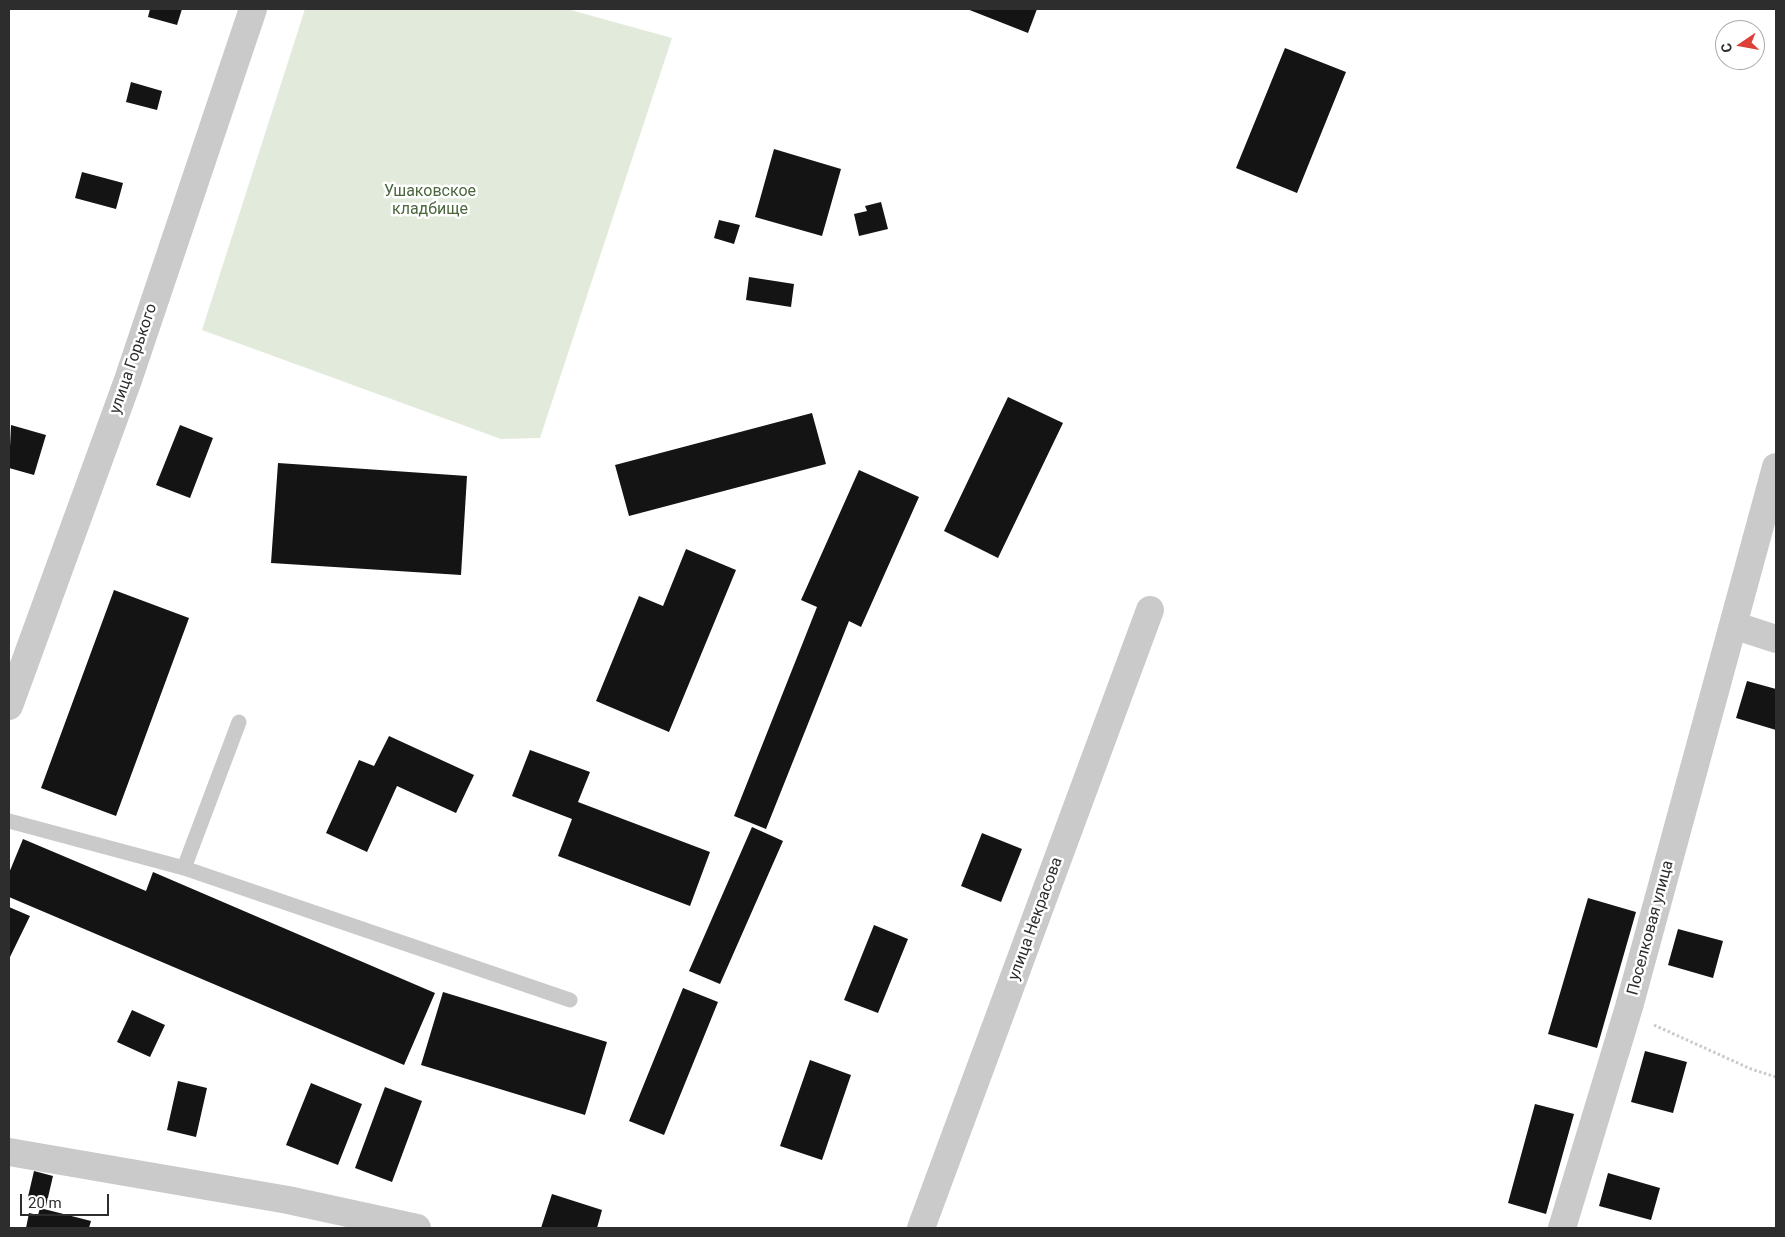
<!DOCTYPE html>
<html>
<head>
<meta charset="utf-8">
<style>
  body { margin:0 }
  #map { position:relative; width:1785px; height:1237px; overflow:hidden; background:#fff; font-family:Roboto,sans-serif }
  canvas { display:block }
  .frame { position:absolute; inset:0; border:10px solid #2d2d2d; pointer-events:none }
  .north { position:absolute; left:1715px; top:20px; width:50px; height:50px; box-sizing:border-box; background:#fff; border:1px solid #ababab; border-radius:50%; rotate:258deg; font-size:14px; font-weight:700; line-height:20px; text-align:center; color:#2d2d2d }
  .north::after { content:''; display:block; margin:auto; width:18px; height:22px; background:#dc4037; clip-path:polygon(50% 0,100% 100%,50% 72%,0 100%) }
  .scale { position:absolute; left:20px; top:1194px; width:89px; height:22px; box-sizing:border-box; border:2px solid #2d2d2d; border-top:0; padding-left:6px; font-size:15px; line-height:18px; white-space:nowrap; color:#2d2d2d; -webkit-text-stroke:4px #fff; paint-order:stroke }
</style>
</head>
<body>
<div id="map">
<canvas width="1785" height="1237"></canvas>
<div class="frame"></div>
<div class="north">С</div>
<div class="scale">20 m</div>
</div>
<script>
const g = document.querySelector('canvas').getContext('2d');
g.lineJoin = 'round';
function fillPath(path, color) {
  g.fillStyle = color;
  g.fill(path, 'evenodd');
}
function trace(path, color, width, dash) {
  g.strokeStyle = color;
  g.lineWidth = width;
  g.lineCap = dash ? 'butt' : 'round';
  g.setLineDash(dash || []);
  g.stroke(path);
}
function write(font, color, halo, rows, align = 'center') {
  g.font = font + ' Roboto,sans-serif';
  g.lineWidth = 5;
  g.setLineDash([]);
  g.textBaseline = 'middle';
  g.strokeStyle = halo;
  g.fillStyle = color;
  for (const [text, x, y, turn = 0] of rows) {
    g.save();
    g.translate(x, y);
    g.rotate((+turn || 0) * Math.PI / 180);
    g.textAlign = isNaN(turn) ? turn : align;
    if (halo) g.strokeText(text, 0, 0);
    g.fillText(text, 0, 0);
    g.restore();
  }
}
const green = new Path2D(`
  M305 9H567L672 38 540 438 501 439 202 330Z`);
const building = new Path2D(`
  M150 9H182L177 25 148 17Z
  M967 9H1037L1028 33Z
  M1285 48 1346 72 1297 193 1236 168Z
  M131 82 162 91 157 110 126 102Z
  M774 149 841 169 822 236 755 217Z
  M82 172 123 183 116 209 75 198Z
  M881 202 888 229 859 236 854 214 867 211 865 206Z
  M719 220 740 225 734 244 714 238Z
  M749 277 794 284 791 307 746 300Z
  M1008 397 1063 423 998 558 944 531Z
  M812 413 826 464 629 516 615 465Z
  M11 425 46 435 34 475 9 468Z
  M180 425 213 438 190 498 156 485Z
  M278 463 467 476 461 575 271 563Z
  M859 470 919 497 861 627 849 621 766 829 734 816 817 607 801 600Z
  M686 549 736 570 669 732 596 701 639 596 663 606Z
  M114 590 189 618 116 816 41 788Z
  M1747 681 1776 689V730L1736 718Z
  M389 736 474 775 456 813 397 786 367 852 326 833 359 760 374 766Z
  M530 750 590 772 578 802 710 852 690 906 558 856 572 819 512 796Z
  M752 827 783 841 720 984 689 971Z
  M982 833 1022 849 1001 902 961 886Z
  M23 839 146 891 153 872 435 993 404 1065 9 897V873Z
  M1588 898 1636 912 1597 1048 1548 1034Z
  M9 907 30 916 10 957 9 956Z
  M874 925 908 939 878 1013 844 1000Z
  M1678 929 1723 941 1713 978 1668 965Z
  M683 988 718 1002 664 1135 629 1121Z
  M443 992 607 1042 585 1115 421 1065Z
  M132 1010 165 1025 150 1057 117 1042Z
  M1645 1051 1687 1062 1673 1113 1631 1102Z
  M810 1060 851 1075 822 1160 780 1146Z
  M178 1081 207 1088 196 1137 167 1130Z
  M311 1083 362 1104 338 1165 286 1145Z
  M385 1087 422 1101 392 1182 355 1168Z
  M1535 1104 1574 1114 1546 1214 1508 1203Z
  M34 1171 53 1176 46 1206 27 1201Z
  M1608 1173 1660 1188 1651 1220 1599 1206Z
  M552 1194 602 1210 597 1228H541Z
  M40 1208 91 1221 89 1228H26L29 1213 38 1215Z`);
const path = new Path2D(`
  M1654 1025 1751 1069 1776 1077`);
const service = new Path2D(`
  M9 821 184 868 570 1000
  M184 868 239 722`);
const minor = new Path2D(`
  M1733 625 1776 639
  M9 1152 288 1200 417 1228
  M921 1228 1150 610
  M1562 1228 1629 1007 1776 467`);
const tertiary = new Path2D(`
  M9 706 128 380 253 9`);
const parkNames = [
  ["Ушаковское",430,192],
  ["кладбище",430,210]
];
const streetNames = [
  ["улица Горького",134,359,-71],
  ["улица Некрасова",1036,919,-70],
  ["Поселковая улица",1651,928,-75]
];
fillPath(green, '#e1eadb');
fillPath(building, '#141414');
trace(path, '#cacaca', 3, [2.5, 2.5]);
trace(service, '#cacaca', 15);
trace(minor, '#cacaca', 28);
trace(tertiary, '#cacaca', 28);
write('16px', '#4b663d', '#fff', parkNames);
write('16px', '#2d2d2d', '#fff', streetNames);
</script>
</body>
</html>
